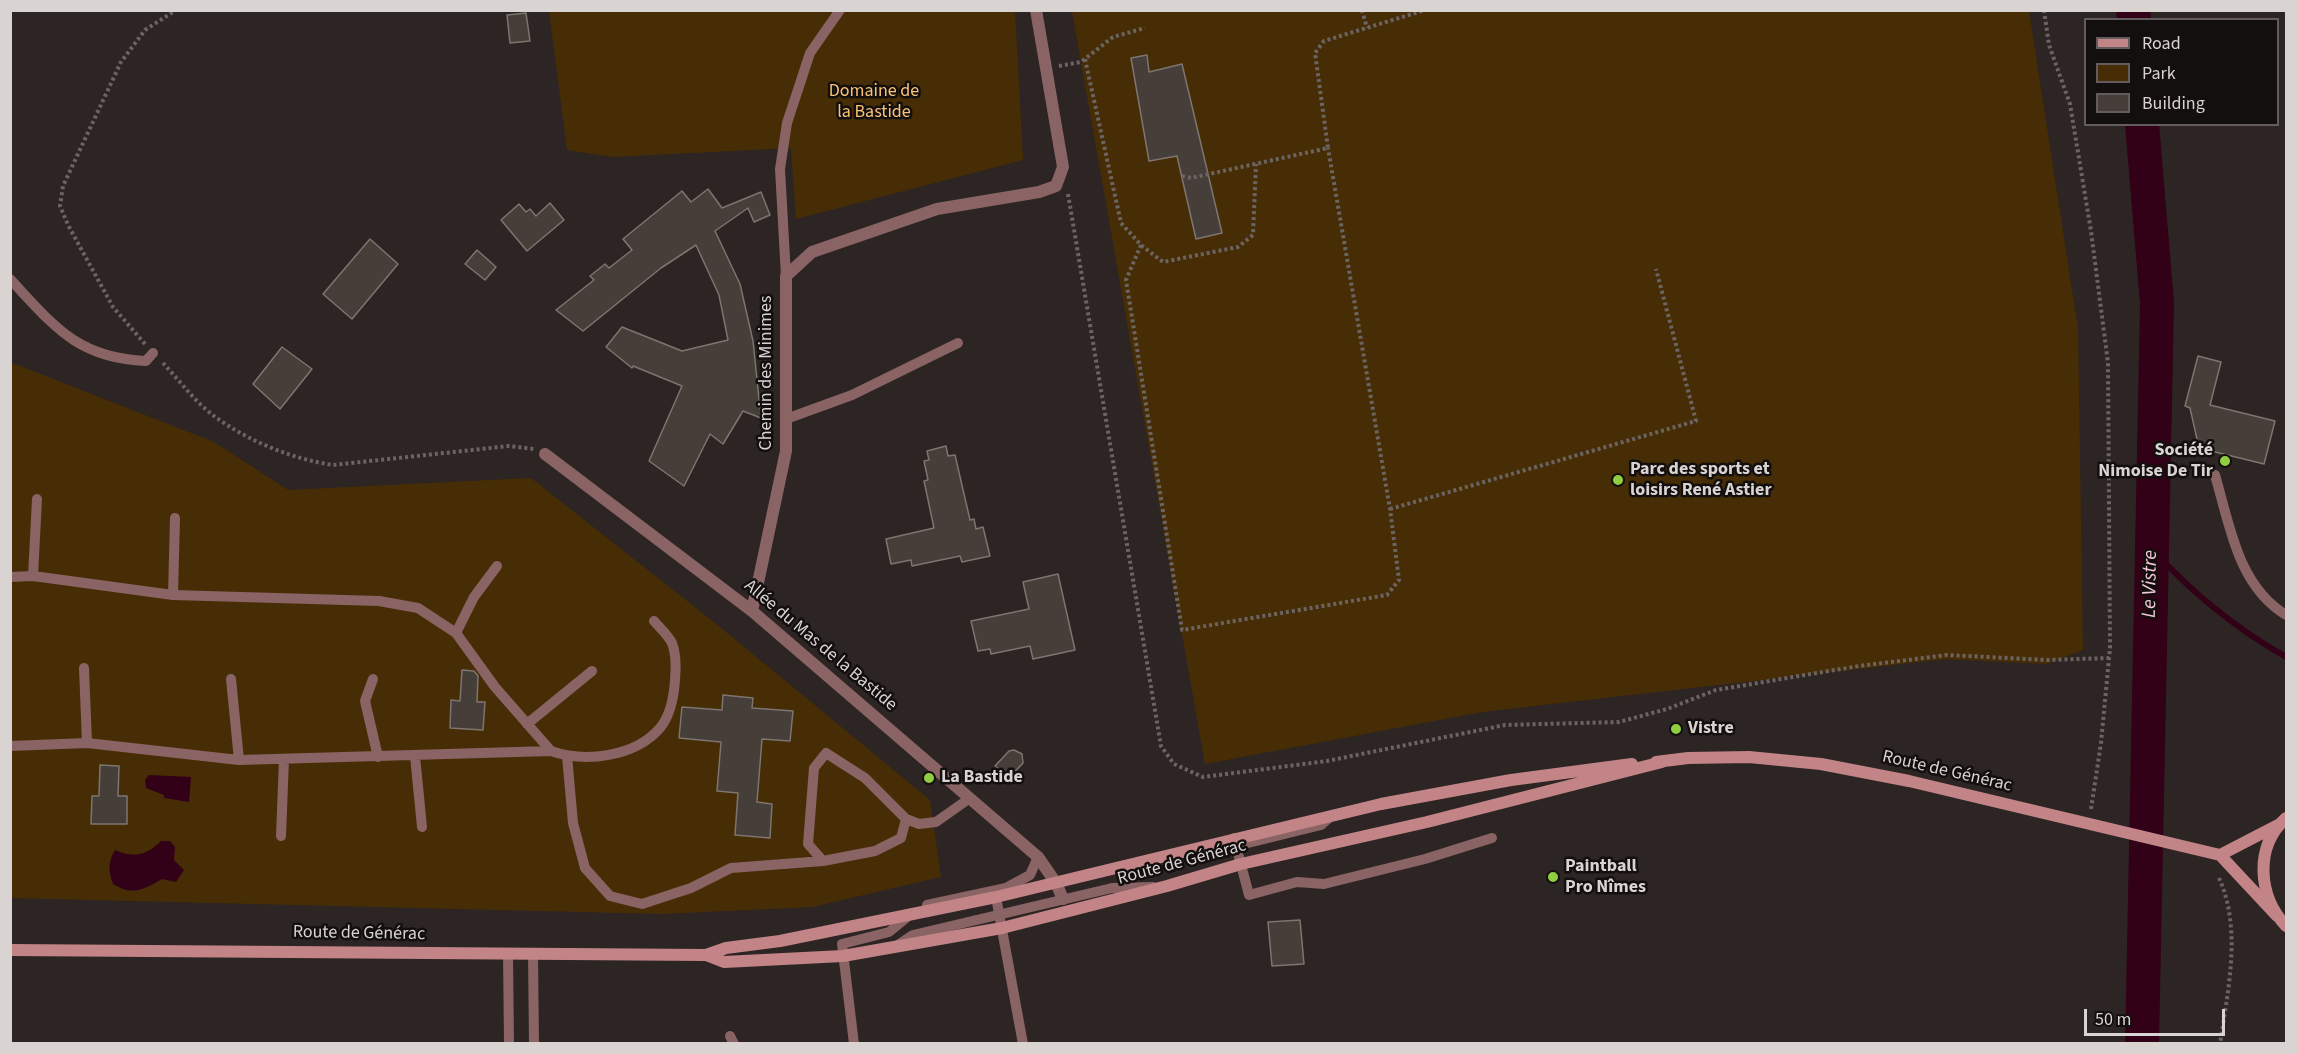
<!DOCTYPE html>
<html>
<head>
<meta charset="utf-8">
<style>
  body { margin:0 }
  #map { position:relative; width:2297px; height:1054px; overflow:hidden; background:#2d2523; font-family:"Source Sans 3",sans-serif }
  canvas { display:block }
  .frame { position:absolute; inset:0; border:12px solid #d9d3d2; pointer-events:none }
  .legend { position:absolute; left:2084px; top:18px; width:195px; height:108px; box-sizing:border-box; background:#120f0e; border:2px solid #625d5c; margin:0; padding:8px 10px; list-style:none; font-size:18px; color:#d9d3d2 }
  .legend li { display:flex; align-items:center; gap:12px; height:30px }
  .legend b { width:30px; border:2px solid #625d5c }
  .scale { position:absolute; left:2084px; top:1009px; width:141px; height:27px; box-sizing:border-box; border:3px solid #d9d3d2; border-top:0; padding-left:8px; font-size:18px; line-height:21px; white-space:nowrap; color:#d9d3d2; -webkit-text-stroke:4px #120f0e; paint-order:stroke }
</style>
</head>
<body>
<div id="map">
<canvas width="2297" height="1054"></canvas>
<div class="frame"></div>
<ul class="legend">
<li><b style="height:8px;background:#c28487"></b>Road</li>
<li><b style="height:16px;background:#472d05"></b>Park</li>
<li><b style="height:16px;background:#453e39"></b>Building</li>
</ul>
<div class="scale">50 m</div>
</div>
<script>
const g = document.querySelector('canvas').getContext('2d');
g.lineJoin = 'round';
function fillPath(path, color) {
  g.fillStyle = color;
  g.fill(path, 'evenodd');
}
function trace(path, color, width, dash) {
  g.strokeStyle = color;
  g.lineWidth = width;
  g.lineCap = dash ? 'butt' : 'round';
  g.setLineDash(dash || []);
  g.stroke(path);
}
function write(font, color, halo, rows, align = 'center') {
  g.font = font + ' "Source Sans 3",sans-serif';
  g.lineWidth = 5;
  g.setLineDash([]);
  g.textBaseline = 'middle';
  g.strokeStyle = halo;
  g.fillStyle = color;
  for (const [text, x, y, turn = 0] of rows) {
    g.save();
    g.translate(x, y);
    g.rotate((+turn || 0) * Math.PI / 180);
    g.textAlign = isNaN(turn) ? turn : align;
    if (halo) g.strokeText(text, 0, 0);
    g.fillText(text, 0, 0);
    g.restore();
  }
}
const green = new Path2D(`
  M549 11H1015L1023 160 796 219 791 148 613 157 567 150Z
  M1072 11H2029L2078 329 2083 650 2047 664 1946 659 1482 712 1205 764Z
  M10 362 214 442 288 490 531 478 715 623 930 800 941 877 812 907 662 914 11 898Z`);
const water = new Path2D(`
  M149 775 191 777 189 802 164 798V795L146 788 145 780Z
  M161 841H170L175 847 174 860 184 870 176 882 162 879C143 890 132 896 113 884 108 871 108 862 115 850 133 858 146 856 161 841Z`);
const stream = new Path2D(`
  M2152 549C2192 593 2235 628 2286 657`);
const river = new Path2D(`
  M2133 10 2134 20
  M2142 1044 2157 303 2142 124`);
const building = new Path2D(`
  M526 13 530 41 510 43 507 15Z
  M1147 55 1149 72 1182 64 1222 233 1196 239 1177 156 1149 161 1131 58Z
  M708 189 722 208 761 192 770 215 754 222 748 208 715 231 740 284 753 341 761 418 743 411 723 444 710 434 684 486 649 461 682 386 633 366 632 368 606 347 622 327 682 351 728 340 719 295 696 245 661 268 583 331 556 310 594 280 590 276 605 264 609 268 632 250 623 239 682 191 691 202Z
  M550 203 564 220 527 251 501 220 519 204 526 212 530 209 536 216Z
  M370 239 398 264 352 319 323 294Z
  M477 250 496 267 485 280 465 264Z
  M282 347 312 369 280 409 253 384Z
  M2198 356 2221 362 2210 405 2275 421 2264 464 2199 448 2190 408 2185 406Z
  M946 446 948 456 955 455 970 520 974 519 976 529 983 527 990 556 962 562 960 556 912 566 911 560 891 564 886 539 934 528 924 481 928 480 924 461 929 460 927 451Z
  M1058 574 1075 650 1033 659 1030 646 991 654 990 649 978 651 971 621 1029 609 1023 582Z
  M462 670 474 671 478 676 477 702H485L483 730 450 728 451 700 460 701Z
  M723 695 753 698 752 708 793 711 790 741 762 739 757 802 772 804 770 838 735 835 738 793 717 791 721 742 679 738 682 707 722 710Z
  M1014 750 1022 754 1023 763 1009 778 995 766 1009 751Z
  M100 765 119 766 118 796H127V824H91L92 796H99Z
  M1300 920 1304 964 1272 966 1268 922Z`);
const path = new Path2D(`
  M1362 10 1367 28
  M2044 10 2049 45 2070 104 2091 231 2108 363 2110 648 2101 743 2091 809
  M1085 59 1121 223 1141 245 1163 262 1238 247 1253 235 1256 164
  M1059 66 1081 62 1113 37 1145 28
  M1182 176 1191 178 1328 148 1315 53 1324 41 1425 10
  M1068 194 1161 746 1174 764 1203 777 1327 761 1505 725 1619 722 1667 709 1716 690 1859 666 1947 655 2048 660 2109 658
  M1141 245 1126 280 1182 630 1387 595 1399 580 1390 509 1328 148
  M145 344 113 307 68 225 60 206 63 186 121 62 145 30 176 10
  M163 363C179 380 195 402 214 416 248 441 292 459 333 465L509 446 534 449
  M1390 509 1696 421 1656 269
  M2219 878C2242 929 2228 990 2220 1044`);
const lane = new Path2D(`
  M786 276 780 169 787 123 810 53 840 10
  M10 279C54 326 77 358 146 361L153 353
  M786 419 852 395 958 343
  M2215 475C2230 526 2238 586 2286 615
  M33 576 37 499
  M10 577 33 576 173 595 379 601 418 608 456 633 495 687 551 751
  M173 595 175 518
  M456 633 474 597 497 566
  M84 668 87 743
  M231 679 239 760
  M373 679 365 701 378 757
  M527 724 592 671
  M10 746 87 743 239 760 551 751C585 763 635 757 660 728 670 716 674 695 675 680 676 669 676 653 672 643 668 635 660 628 654 621
  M415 756 422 827
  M567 756 573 823 585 868 610 896 642 904 691 888 731 868 823 861
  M906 819 901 838 875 851 823 861 808 844 814 768 826 753 865 778 906 819 919 824 936 822 970 798
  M281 836 284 759
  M1234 838 1249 895 1297 882 1324 884 1425 859 1492 838
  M1236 846 1321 825 1329 818
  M996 897 1023 1044
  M927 905 1006 888 1030 875 1038 857
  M895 947 913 935 1112 888 1153 887
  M508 954 509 1044
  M533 954 534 1044
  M730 1036 734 1044
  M854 1044 842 944 889 932 911 914`);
const street = new Path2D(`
  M545 454 752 611 1038 857 1056 883 1063 899
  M752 611 786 451V276L812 252 937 209 1039 192 1056 186 1063 167 1036 10`);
const secondary = new Path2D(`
  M1656 762 1688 758 1749 757 1821 764 1909 781 2220 855 2277 916
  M2286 818C2254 847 2258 896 2286 926
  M2220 855 2278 825
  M10 950 706 955 724 962 843 956 1002 928 1167 886 1241 864 1427 822 1662 762
  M706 955 726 948 780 941 996 897 1381 804 1511 780 1632 764`);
const markers = [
  [2225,461,6,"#90cd41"],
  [1618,480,6,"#90cd41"],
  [1676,729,6,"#90cd41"],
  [929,778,6,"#90cd41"],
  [1553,877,6,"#90cd41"]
];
const parkNames = [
  ["Domaine de",874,92],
  ["la Bastide",874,113]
];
const streetNames = [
  ["Chemin des Minimes",767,373,-90],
  ["Allée du Mas de la Bastide",820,646,40],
  ["Route de Générac",1947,772,13],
  ["Route de Générac",1182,863,-15],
  ["Route de Générac",359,934,1]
];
const poiNames = [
  ["Société",2213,451,"right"],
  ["Nimoise De Tir",2213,472,"right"],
  ["Parc des sports et",1630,470],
  ["loisirs René Astier",1630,491],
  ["Vistre",1688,729],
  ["La Bastide",941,778],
  ["Paintball",1565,867],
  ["Pro Nîmes",1565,888]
];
const waterNames = [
  ["Le Vistre",2151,584,-89]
];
fillPath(green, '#472d05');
fillPath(water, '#320017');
trace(stream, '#320017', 6);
trace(river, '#320017', 34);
fillPath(building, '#453e39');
trace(building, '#7d7570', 1.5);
trace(path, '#6b6462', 4, [3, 3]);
trace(lane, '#8a6364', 10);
trace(street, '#8a6364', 12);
trace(secondary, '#c28487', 12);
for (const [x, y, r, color] of markers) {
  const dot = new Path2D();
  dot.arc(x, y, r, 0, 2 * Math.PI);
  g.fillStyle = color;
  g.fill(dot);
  trace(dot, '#120f0e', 2);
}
write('18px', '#fbc275', '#120f0e', parkNames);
write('18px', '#d9d3d2', '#120f0e', streetNames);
write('bold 18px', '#d9d3d2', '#120f0e', poiNames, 'left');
write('italic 20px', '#f6c7d6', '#120f0e', waterNames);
</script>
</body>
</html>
